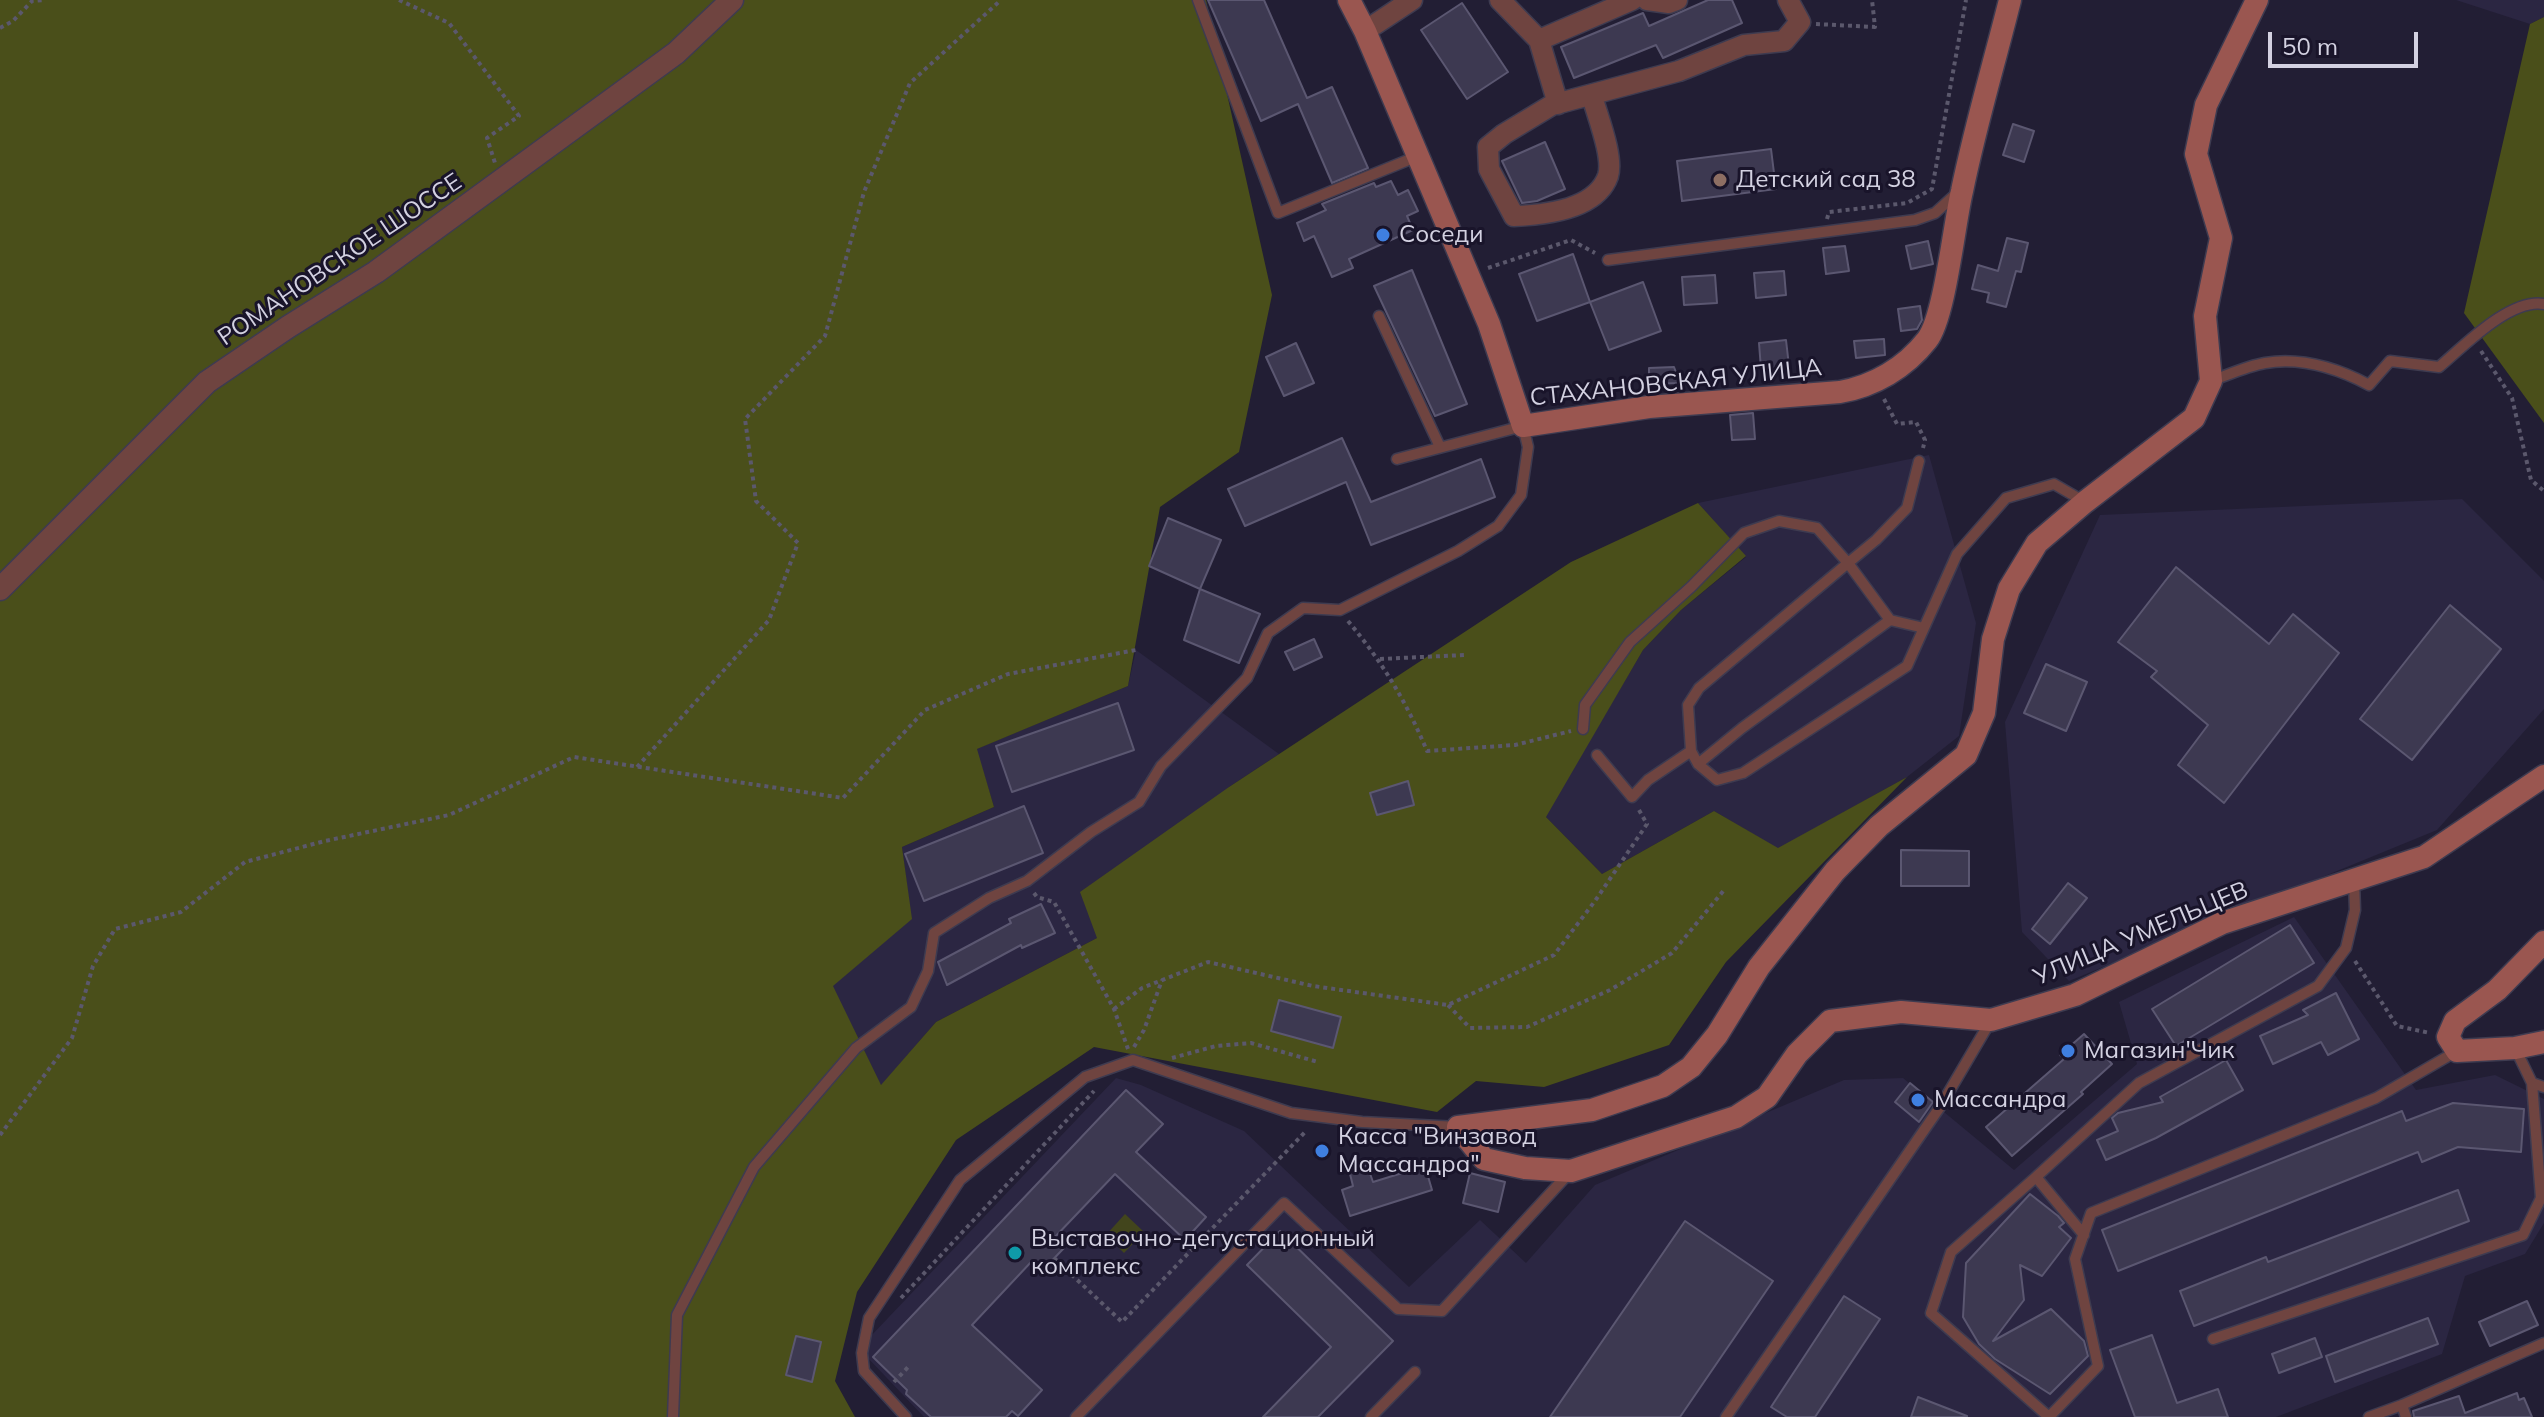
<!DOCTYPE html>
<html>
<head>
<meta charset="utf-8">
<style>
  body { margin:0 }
  #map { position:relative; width:2544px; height:1417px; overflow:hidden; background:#221e34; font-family:Mulish,sans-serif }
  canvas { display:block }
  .scale { position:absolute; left:2268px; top:32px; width:150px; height:36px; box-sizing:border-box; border:4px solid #d3d1e1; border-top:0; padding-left:10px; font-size:24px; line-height:28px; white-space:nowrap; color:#d3d1e1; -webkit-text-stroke:6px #19142a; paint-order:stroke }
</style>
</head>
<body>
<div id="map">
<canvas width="2544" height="1417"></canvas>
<div class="scale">50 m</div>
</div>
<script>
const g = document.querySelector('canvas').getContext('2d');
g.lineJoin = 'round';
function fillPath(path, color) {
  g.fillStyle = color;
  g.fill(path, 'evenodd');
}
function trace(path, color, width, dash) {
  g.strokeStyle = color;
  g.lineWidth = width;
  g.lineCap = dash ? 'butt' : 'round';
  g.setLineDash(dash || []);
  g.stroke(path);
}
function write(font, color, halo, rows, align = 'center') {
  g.font = font + ' Mulish,sans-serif';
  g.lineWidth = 6;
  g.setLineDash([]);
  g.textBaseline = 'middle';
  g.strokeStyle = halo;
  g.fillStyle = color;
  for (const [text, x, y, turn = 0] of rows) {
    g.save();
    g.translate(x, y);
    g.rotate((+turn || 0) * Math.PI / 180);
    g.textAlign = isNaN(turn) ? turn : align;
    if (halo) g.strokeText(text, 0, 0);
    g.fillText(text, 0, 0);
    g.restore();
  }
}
const built = new Path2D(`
  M2456 0H2544V17L2530 24Z
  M1929 455 1976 623 1959 736 1907 777 1778 849 1714 811 1602 874 1545 816 1643 650 1681 610 1746 557 1698 503Z
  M2462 499 2544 581V709L2437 830 2069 981 2022 932 2005 722 2100 515Z
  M1136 650 1279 754 1229 787 1097 938 936 1022 881 1086 832 986 911 919 902 847 994 807 976 749 1128 686Z
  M2294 917 2416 1090 2495 1075 2544 1099V1223L2525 1254 2465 1276 2442 1354 2276 1417H924L866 1356 869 1338 1116 1078 1141 1085 1244 1131 1409 1287 1480 1220 1526 1263 1595 1185 1844 1080 1903 1078 2014 1170 2137 1064 2119 1002Z`);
const green = new Path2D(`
  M1125 1214 1144 1232 1124 1253 1106 1235Z`);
const forest = new Path2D(`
  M0 0H1206L1272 295 1239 452 1160 507 1128 686 977 749 994 807 902 847 912 919 833 986 881 1085 936 1022 1097 938 1080 892 1229 787 1571 562 1698 503 1746 556 1681 610 1643 650 1546 817 1602 874 1714 811 1778 848 1907 777 1726 962 1669 1045 1544 1087 1476 1081 1437 1112 1094 1047 956 1140 857 1292 835 1381 855 1417H0Z
  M2544 17V423L2464 313 2530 24Z`);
const building = new Path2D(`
  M1208 0H1264L1307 98 1332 87 1368 168 1332 183 1298 104 1261 121Z
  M1708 0H1732L1742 23 1663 58 1656 45 1574 78 1561 47 1643 13 1649 26Z
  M1462 3 1508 72 1467 99 1421 30Z
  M2013 124 2034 131 2024 162 2003 155Z
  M1545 142 1565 189 1537 201 1522 203 1502 161Z
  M1771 149 1776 189 1682 201 1677 161Z
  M1391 181 1398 195 1408 190 1418 211 1407 216 1413 230 1349 259 1353 268 1332 277 1314 236 1304 241 1297 223 1326 210 1322 204 1374 183 1376 187Z
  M2007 238 2028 243 2021 272 2016 271 2006 307 1987 302 1989 293 1972 289 1978 265 1998 271Z
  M1928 241 1933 264 1911 269 1906 246Z
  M1845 246 1849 271 1826 274 1823 248Z
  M1573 254 1590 302 1537 321 1519 274Z
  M1412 270 1467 404 1435 416 1374 286Z
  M1784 271 1786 295 1756 298 1754 273Z
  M1715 275 1717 303 1684 305 1682 277Z
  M1643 282 1661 331 1609 350 1590 302Z
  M1920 306 1922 320 1917 329 1901 331 1898 309Z
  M1884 339 1885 355 1856 358 1854 341Z
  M1786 340 1789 366 1761 369 1759 343Z
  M1296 343 1314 383 1284 396 1266 357Z
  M1674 367 1680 383 1649 384V368Z
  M1753 413 1755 439 1732 440 1730 415Z
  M1342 438 1371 502 1481 459 1495 497 1371 545 1346 482 1245 526 1228 489Z
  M1168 518 1221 540 1200 589 1149 566Z
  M2176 567 2269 644 2293 614 2339 653 2224 803 2178 765 2208 725 2151 677 2157 671 2118 642Z
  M1200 589 1260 614 1239 663 1184 640Z
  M2450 605 2501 649 2412 760 2360 719Z
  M1314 639 1322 657 1294 670 1285 652Z
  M2046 664 2087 682 2066 731 2024 713Z
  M1118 703 1134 750 1012 792 996 746Z
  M1408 781 1414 805 1377 815 1370 793Z
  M1024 806 1043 853 924 901 905 854Z
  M1901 850 1969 851V886H1901Z
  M2068 883 2087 898 2050 944 2032 929Z
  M1041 904 1055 933 1022 948 1021 945 947 985 938 962 1011 923 1009 919Z
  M2290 925 2314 963 2176 1046 2152 1009Z
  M2336 993 2359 1039 2328 1055 2321 1042 2273 1064 2260 1036 2308 1015 2303 1010Z
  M1279 1000 1341 1017 1333 1048 1271 1031Z
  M2084 1034 2112 1064 2081 1092 2083 1094 2012 1156 1986 1127 2064 1059 2060 1055Z
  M2226 1060 2243 1090 2156 1138 2106 1160 2097 1140 2118 1131 2112 1118 2118 1113 2163 1102 2160 1097Z
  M1910 1083 1933 1102 1919 1122 1895 1102Z
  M1126 1090 1163 1124 1136 1152 1206 1217 1185 1240 1115 1174 1054 1238 1064 1248 1042 1271 1032 1261 972 1325 1042 1390 1018 1416 1012 1411 1006 1417H931L906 1394 907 1390 873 1357Z
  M2453 1103 2524 1109 2521 1152 2458 1147 2422 1162 2418 1152 2118 1271 2102 1230 2402 1111 2406 1121Z
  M1367 1165 1373 1182 1425 1166 1432 1190 1350 1216 1342 1190 1353 1186 1349 1170Z
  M1470 1173 1505 1182 1498 1212 1463 1203Z
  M2458 1190 2469 1221 2194 1326 2180 1291 2266 1257 2268 1262Z
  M2030 1194 2058 1216 2064 1223 2059 1227 2071 1238 2042 1276 2020 1265 2024 1300 1993 1341 2051 1309 2084 1341 2088 1356 2050 1394 1995 1359 1979 1344 1963 1317 1966 1263Z
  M1685 1221 1773 1281 1680 1417H1550Z
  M1280 1231 1393 1341 1318 1417H1263L1331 1347 1247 1265Z
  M1844 1296 1880 1319 1815 1417H1787L1771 1407Z
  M2527 1301 2538 1325 2490 1346 2479 1322Z
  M2428 1318 2438 1344 2335 1382 2326 1356Z
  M2152 1335 2177 1403 2218 1389 2228 1417H2135L2110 1350Z
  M796 1336 821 1342 812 1382 786 1375Z
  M2315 1338 2322 1357 2279 1373 2272 1354Z
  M2517 1393 2519 1400 2524 1398 2532 1417H2414L2413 1411 2459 1396 2465 1413Z
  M1918 1397 1967 1416V1417H1911Z`);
const path = new Path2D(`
  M399 0 449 23 519 116 487 138 495 163
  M1816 24 1875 27 1872 0
  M0 28 13 21 32 1 44 0
  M1827 219 1829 212 1907 203 1932 189 1966 0
  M1488 268 1571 240 1595 253
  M2481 351 2512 398 2531 480 2544 491
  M1884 399 1897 424 1916 422 1925 440 1923 448
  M1348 621C1383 663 1406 701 1427 751L1515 745 1571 731
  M1380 659 1465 655
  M637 767 769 620 798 543 756 501 745 419 825 336 864 192 910 83 1001 0
  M1034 893 1037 897 1054 902 1114 1009 1128 1049
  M2355 961 2397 1026 2430 1033
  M1448 1005 1470 1028 1527 1027 1610 990 1672 953 1725 889
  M1114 1009 1142 988 1208 962 1313 986 1448 1005 1554 955 1595 901 1647 824 1639 810
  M1134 1047 1144 1030 1162 980
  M1172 1058 1216 1046 1251 1043 1318 1062
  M0 1135 72 1038 93 966 115 929 181 912 245 862 325 841 449 815 574 757 843 798 925 710 1008 674 1136 650
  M1054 1258 1122 1322 1307 1130
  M901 1298 1094 1091
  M894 1382 910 1365`);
const service = new Path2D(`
  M1198 0 1278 213 1418 156
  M1608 260 1915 220 1935 213 1957 193
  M1379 316 1440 447
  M2211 381C2228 375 2247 366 2265 363 2301 357 2337 368 2369 385L2390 361 2439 367C2464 346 2510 298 2544 304
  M1890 620 1848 563 1876 540 1907 508 1919 461
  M1583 729 1585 705 1630 642 1691 587 1744 533 1779 521 1817 528 1848 563 1699 688 1688 705 1691 751 1698 764 1717 780 1743 773 1907 666 1957 554 2006 498 2054 484 2085 502
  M1597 755 1632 797 1648 780 1691 751
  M1698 764 1742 728 1890 620 1924 628
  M2532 1083 2544 1087
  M2036 1177 1951 1252 1931 1313 2049 1417
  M2084 1235 2036 1177 2139 1083 2318 986 2346 948 2355 910 2354 881
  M2213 1339 2523 1235 2541 1198 2532 1083 2515 1048
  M2402 1405 2406 1417
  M673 1417 677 1315 754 1167 856 1048 911 1007 928 971 934 933 989 898 1027 881 1091 832 1139 802 1161 766 1247 678 1268 633 1303 608 1340 610 1458 551 1498 526 1521 495 1528 447 1523 426 1397 459
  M906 1417 864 1371 862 1353 869 1318 960 1180 1085 1077 1133 1060 1291 1113 1362 1122 1458 1127
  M1076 1417 1284 1203 1398 1309 1442 1311 1570 1172
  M1371 1417 1415 1372
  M1726 1417 1940 1107 1990 1022
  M2049 1417 2098 1366 2075 1259 2091 1213 2376 1098 2457 1051
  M2369 1417 2402 1405 2544 1343`);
const minor = new Path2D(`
  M1500 0 1539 40 1632 0
  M1647 0 1669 3 1677 0
  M1365 31 1412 0
  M1539 40 1558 104
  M1592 96C1597 115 1614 157 1608 176 1596 210 1543 215 1514 216L1489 169 1488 147 1504 134 1552 105 1679 71 1744 45 1784 41 1800 22 1788 0`);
const tertiary = new Path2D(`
  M0 589 207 382 288 327 376 272 676 53 732 0`);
const secondary = new Path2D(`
  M1349 0 1365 31 1489 324 1523 426 1649 407 1840 392C1874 386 1905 368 1927 340 1945 317 1954 224 1962 191 1975 127 1994 64 2010 0
  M2544 942 2497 990 2455 1021 2448 1037 2457 1051 2515 1048 2544 1042
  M1458 1127 1592 1110 1663 1086 1691 1067 1717 1035 1759 967 1835 871 1879 826 1966 755 1984 713 1993 639 2009 589 2037 543 2085 502 2194 418 2211 381 2205 316 2221 238 2196 154 2206 105 2257 0
  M1458 1127 1484 1159 1525 1168 1571 1171 1736 1117 1767 1097 1797 1054 1830 1021 1901 1012 1991 1020 2075 995 2222 923 2424 857 2544 776`);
const markers = [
  [1720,180,8,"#8d6e63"],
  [1383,235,8,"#3f7fe0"],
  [2068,1051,8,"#3f7fe0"],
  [1918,1100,8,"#3f7fe0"],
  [1322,1151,8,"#3f7fe0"],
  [1015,1253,8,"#0f9aa8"]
];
const poiNames = [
  ["Детский сад 38",1736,180],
  ["Соседи",1399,235],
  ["Магазин'Чик",2084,1051],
  ["Массандра",1934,1100],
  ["Касса \"Винзавод",1338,1137],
  ["Массандра\"",1338,1165],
  ["Выставочно-дегустационный",1031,1239],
  ["комплекс",1031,1267]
];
const streetNames = [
  ["РОМАНОВСКОЕ ШОССЕ",340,260,-34],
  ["СТАХАНОВСКАЯ УЛИЦА",1676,383,-6],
  ["УЛИЦА УМЕЛЬЦЕВ",2141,934,-23]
];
fillPath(built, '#2b2642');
fillPath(green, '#42451c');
fillPath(forest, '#4a4f1a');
fillPath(building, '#3d3951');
trace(building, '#5b5771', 2);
trace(service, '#3e3b50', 13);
trace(minor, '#3e3b50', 23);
trace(tertiary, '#3e3b50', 25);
trace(secondary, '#3e3b50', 25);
trace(path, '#5b586c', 4, [4, 4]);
trace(service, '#6f4440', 10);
trace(minor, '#6f4440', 20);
trace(tertiary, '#6f4440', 22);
trace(secondary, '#9a5650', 22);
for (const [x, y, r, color] of markers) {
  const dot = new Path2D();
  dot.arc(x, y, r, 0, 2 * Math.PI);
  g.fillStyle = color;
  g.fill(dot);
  trace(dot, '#19142a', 3);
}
write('24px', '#d3d1e1', '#19142a', poiNames, 'left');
write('24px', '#d3d1e1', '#19142a', streetNames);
</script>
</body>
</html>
